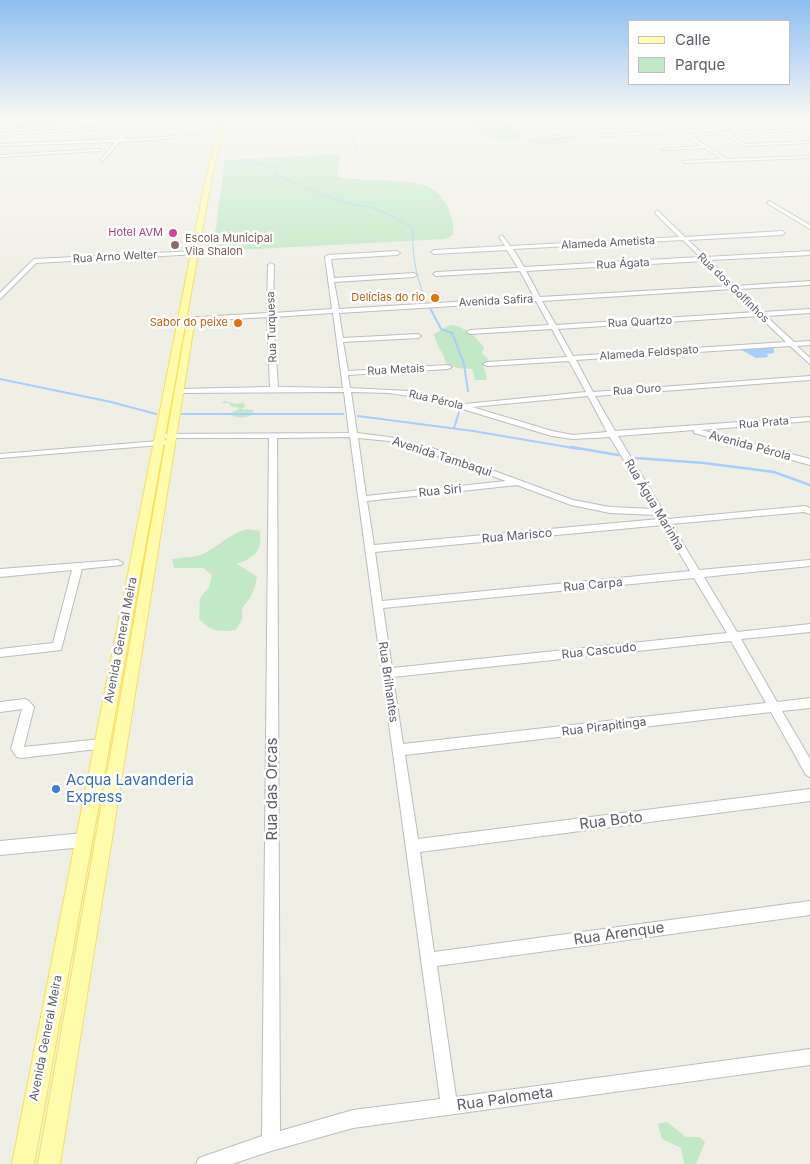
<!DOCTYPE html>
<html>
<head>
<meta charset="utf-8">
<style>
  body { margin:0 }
  #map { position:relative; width:810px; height:1164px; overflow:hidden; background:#f0efe6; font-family:Inter,sans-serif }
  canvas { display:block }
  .legend { position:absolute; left:628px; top:20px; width:162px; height:65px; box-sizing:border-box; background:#fff; border:1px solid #bebfc2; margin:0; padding:6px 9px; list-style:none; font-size:15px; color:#5d6067 }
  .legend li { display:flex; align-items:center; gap:10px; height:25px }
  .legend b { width:25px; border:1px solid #bebfc2 }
</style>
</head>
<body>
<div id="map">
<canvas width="810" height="1164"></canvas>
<ul class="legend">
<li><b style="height:6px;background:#fffcac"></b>Calle</li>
<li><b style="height:14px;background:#c1e9c6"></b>Parque</li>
</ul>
</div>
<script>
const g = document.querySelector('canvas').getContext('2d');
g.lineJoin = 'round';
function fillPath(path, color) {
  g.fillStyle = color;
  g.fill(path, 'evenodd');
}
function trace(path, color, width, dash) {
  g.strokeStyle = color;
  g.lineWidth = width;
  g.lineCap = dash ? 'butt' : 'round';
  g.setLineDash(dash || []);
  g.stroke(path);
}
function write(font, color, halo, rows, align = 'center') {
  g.font = font + ' Inter,sans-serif';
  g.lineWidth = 5;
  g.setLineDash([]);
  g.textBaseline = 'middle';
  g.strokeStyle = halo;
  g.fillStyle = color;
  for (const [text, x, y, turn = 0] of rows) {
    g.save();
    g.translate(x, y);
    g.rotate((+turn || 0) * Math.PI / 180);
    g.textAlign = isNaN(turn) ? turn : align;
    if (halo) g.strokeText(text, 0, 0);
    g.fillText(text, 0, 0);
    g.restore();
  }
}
const green = new Path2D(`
  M468 118H504L526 138C515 141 490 142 480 133 476 130 472 122 468 118Z
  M577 137 580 139C566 145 540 147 526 141L533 138Z
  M339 154 341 155 337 174 339 177C362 182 415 178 431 188 446 197 455 218 453 235L446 239 219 251 213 249 225 160Z
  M450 325C462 325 479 338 484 348L482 353 489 360 483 364 487 378 485 380H475L472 369 457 368 446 363C443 351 436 346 434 334Z
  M224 401 236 404 244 403 245 407 241 409 253 410 254 414C247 418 236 419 229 414L240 408 231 406 229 403H222Z
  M248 529 260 531C262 552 255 557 237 564L257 577 255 587 250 598 242 608V619L236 630C218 632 212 632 199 619L200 598 209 587 212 575 203 568H174L172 559C182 557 195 558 203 554 219 546 230 533 248 529Z
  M667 1122 686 1137H700L705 1142 696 1164H684L681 1148 662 1139 658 1124Z`);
const water = new Path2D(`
  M751 347 757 349 771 347 774 349V353L767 354 768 357 756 358 740 349Z`);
const streamFar2 = new Path2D(`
  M347 118 358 154
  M232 161 255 162 276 168 274 174 320 194 347 203 373 208 396 218 413 229C411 255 418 286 430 309`);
const streamFar1 = new Path2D(`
  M430 308 441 329 452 333 464 364 468 391
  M0 379 111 402 156 414
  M182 414H343
  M358 416 473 431 579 449
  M454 428 460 409`);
const stream = new Path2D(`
  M571 447 618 455
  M636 458 704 463 774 472 810 485`);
const minor = new Path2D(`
  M84 118H92L2 129 0 128Z
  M152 118 154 119 150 122 225 120 146 124 122 139 154 138 220 130 222 131 154 140 119 142 102 162 100 161 115 142 0 146V144L116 139Z
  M527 118H531L552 136 567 135 548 118H552L573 136 550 138Z
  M564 118H568L590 135 632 133 611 118H615L637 133 671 132 650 118H654L677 133 589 137Z
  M785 118H810L675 122 677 121Z
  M105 127 106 129 0 135V133Z
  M810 128V130L730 134 745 144 810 141V143L744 146 724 134 691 136 727 159 810 156V158L684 163 682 161 722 159 705 148 663 150 661 149 701 146 686 136 687 134Z
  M100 149 101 151 0 157V155Z
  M769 201 810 225V229L767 203Z
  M657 210 685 237 782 231 785 233 782 235 688 240 706 257 810 251V255L710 260 735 286 810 281V285L739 289 763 312 810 309V313L766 316 794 342 810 341V345L797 346 810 358V364L790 346 576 360 593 392 810 376V380L595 396 615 431 810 417V421L701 430 810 459V465L694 433V430L618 436 668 519 805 506 810 508V514L804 512 671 524 699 570 810 560V566L704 577 737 632 810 624V632L741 639 777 702 810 698V708L782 711 810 759V777L806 775 771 712 405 755 418 839 810 789V801L420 852 434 952 810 901V915L437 966 456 1097 810 1049V1065L353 1128 271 1151 232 1164H196L199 1158 262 1136 269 438H163L159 436 163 434 349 433 344 392 176 393V389H179L270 387 267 317 182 322 179 320 182 318 267 313 268 265 271 263 274 265 273 313 332 309 325 257 328 255 397 251 400 253 397 255 331 259 334 278 414 273 417 275 414 277 334 282 339 309 534 297 520 271 436 276 433 274 436 272 518 268 507 250 434 254 431 252 434 250 505 246 499 237 502 235 510 246 679 237 655 213ZM683 240 700 257 524 267 513 249ZM703 261 729 286 540 297 526 271ZM732 289 756 312 556 325 542 301ZM536 301 549 325 470 330 467 332 470 334 552 329 567 357 487 362 483 364 487 366 569 361 586 392 464 404 408 391 350 388 348 375 448 369 452 367 448 365 348 371 343 342 418 338 421 336 418 334 343 338 339 313ZM333 313 343 388 278 387 273 317ZM759 316 786 342 573 356 558 329ZM351 392 389 393 429 399 552 436 573 439 610 437 653 509 610 507 573 500 432 448 389 437 357 433ZM588 396 607 432 573 435 552 431 472 407ZM350 437 440 1099 353 1110 280 1131 277 438ZM358 438 389 441 426 452 506 481 366 496ZM517 485 571 505 610 513 656 515 659 519 374 545 367 501ZM663 525 690 571 382 601 375 552ZM694 578 727 633 392 668 383 608ZM731 641 766 703 403 744 393 677Z
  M196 251 199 253 198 254 36 263 0 299V293L34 259Z
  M170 440H173V444L0 458V454Z
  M118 560 123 563 121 565 82 569 61 650 0 657V649L53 643 72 570 0 577V569Z
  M25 699 29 701 34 707 24 747 101 739 105 740 107 744 105 748 21 758 17 757 11 749 22 709 0 712V702Z
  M84 833 89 835 91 840 89 845 84 847 0 855V841Z`);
const major = new Path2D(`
  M221 118H225L210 187 34 1164H12L204 187Z
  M188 316 195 318 60 1164H38Z`);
const markers = [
  [173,233,5,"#d1479c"],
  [175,245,5,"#8d6e63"],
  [435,298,5,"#e8710a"],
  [238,323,5,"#e8710a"],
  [56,789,5,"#3f7fe0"]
];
const farHotelnames = [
  ["Hotel AVM",163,233]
];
const farEducationnames = [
  ["Escola Municipal",185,239],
  ["Vila Shalon",185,252]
];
const farStreetnames = [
  ["Alameda Ametista",608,243,-3],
  ["Rua Arno Welter",115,257,-3],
  ["Rua Ágata",623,264,-3],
  ["Rua dos Golfinhos",733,288,44],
  ["Avenida Safira",496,301,-3],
  ["Rua Quartzo",640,322,-3],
  ["Rua Turquesa",272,327,-92],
  ["Alameda Feldspato",649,353,-4],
  ["Rua Metais",396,370,-3],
  ["Rua Ouro",637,390,-4],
  ["Rua Pérola",436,400,13],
  ["Rua Prata",764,423,-5]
];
const farFoodnames = [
  ["Delícias do rio",425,298],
  ["Sabor do peixe",228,323]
];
const streetNames = [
  ["Avenida Pérola",750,446,15],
  ["Avenida Tambaqui",442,457,18],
  ["Rua Siri",440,491,-6],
  ["Rua Água Marinha",654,505,59],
  ["Rua Marisco",517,536,-5],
  ["Rua Carpa",593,585,-5],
  ["Avenida General Meira",121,640,-79],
  ["Rua Cascudo",599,651,-6],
  ["Rua Brilhantes",388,682,82],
  ["Rua Pirapitinga",604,727,-7],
  ["Avenida General Meira",46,1038,-79]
];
const nearShopnames = [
  ["Acqua Lavanderia",66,780],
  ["Express",66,797]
];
const nearStreetnames = [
  ["Rua das Orcas",272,789,-90],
  ["Rua Boto",611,821,-7],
  ["Rua Arenque",619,934,-8],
  ["Rua Palometa",505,1099,-8]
];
fillPath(green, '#c1e9c6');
fillPath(water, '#a7ceff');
trace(streamFar2, '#a7ceff', 1);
trace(streamFar1, '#a7ceff', 2);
trace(stream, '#a7ceff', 2.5);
trace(minor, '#babdc2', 2);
trace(major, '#f8df57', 2);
fillPath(minor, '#fff');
fillPath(major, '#fffcac');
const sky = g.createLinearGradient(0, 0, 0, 281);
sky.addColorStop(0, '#8ebef1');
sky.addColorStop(0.42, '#f8f8f4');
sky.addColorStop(1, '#f8f8f400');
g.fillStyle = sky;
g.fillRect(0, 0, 810, 281);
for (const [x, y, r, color] of markers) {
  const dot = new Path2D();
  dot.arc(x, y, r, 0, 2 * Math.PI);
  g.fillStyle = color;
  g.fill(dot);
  trace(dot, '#fff', 2);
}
write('11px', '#b23c85', '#fff', farHotelnames, 'right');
write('11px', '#785e54', '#fff', farEducationnames, 'left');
write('11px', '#5d6067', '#fff', farStreetnames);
write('11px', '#c56008', '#fff', farFoodnames, 'right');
write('12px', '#5d6067', '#fff', streetNames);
write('15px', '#366cbe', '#fff', nearShopnames, 'left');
write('15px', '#5d6067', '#fff', nearStreetnames);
</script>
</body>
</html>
